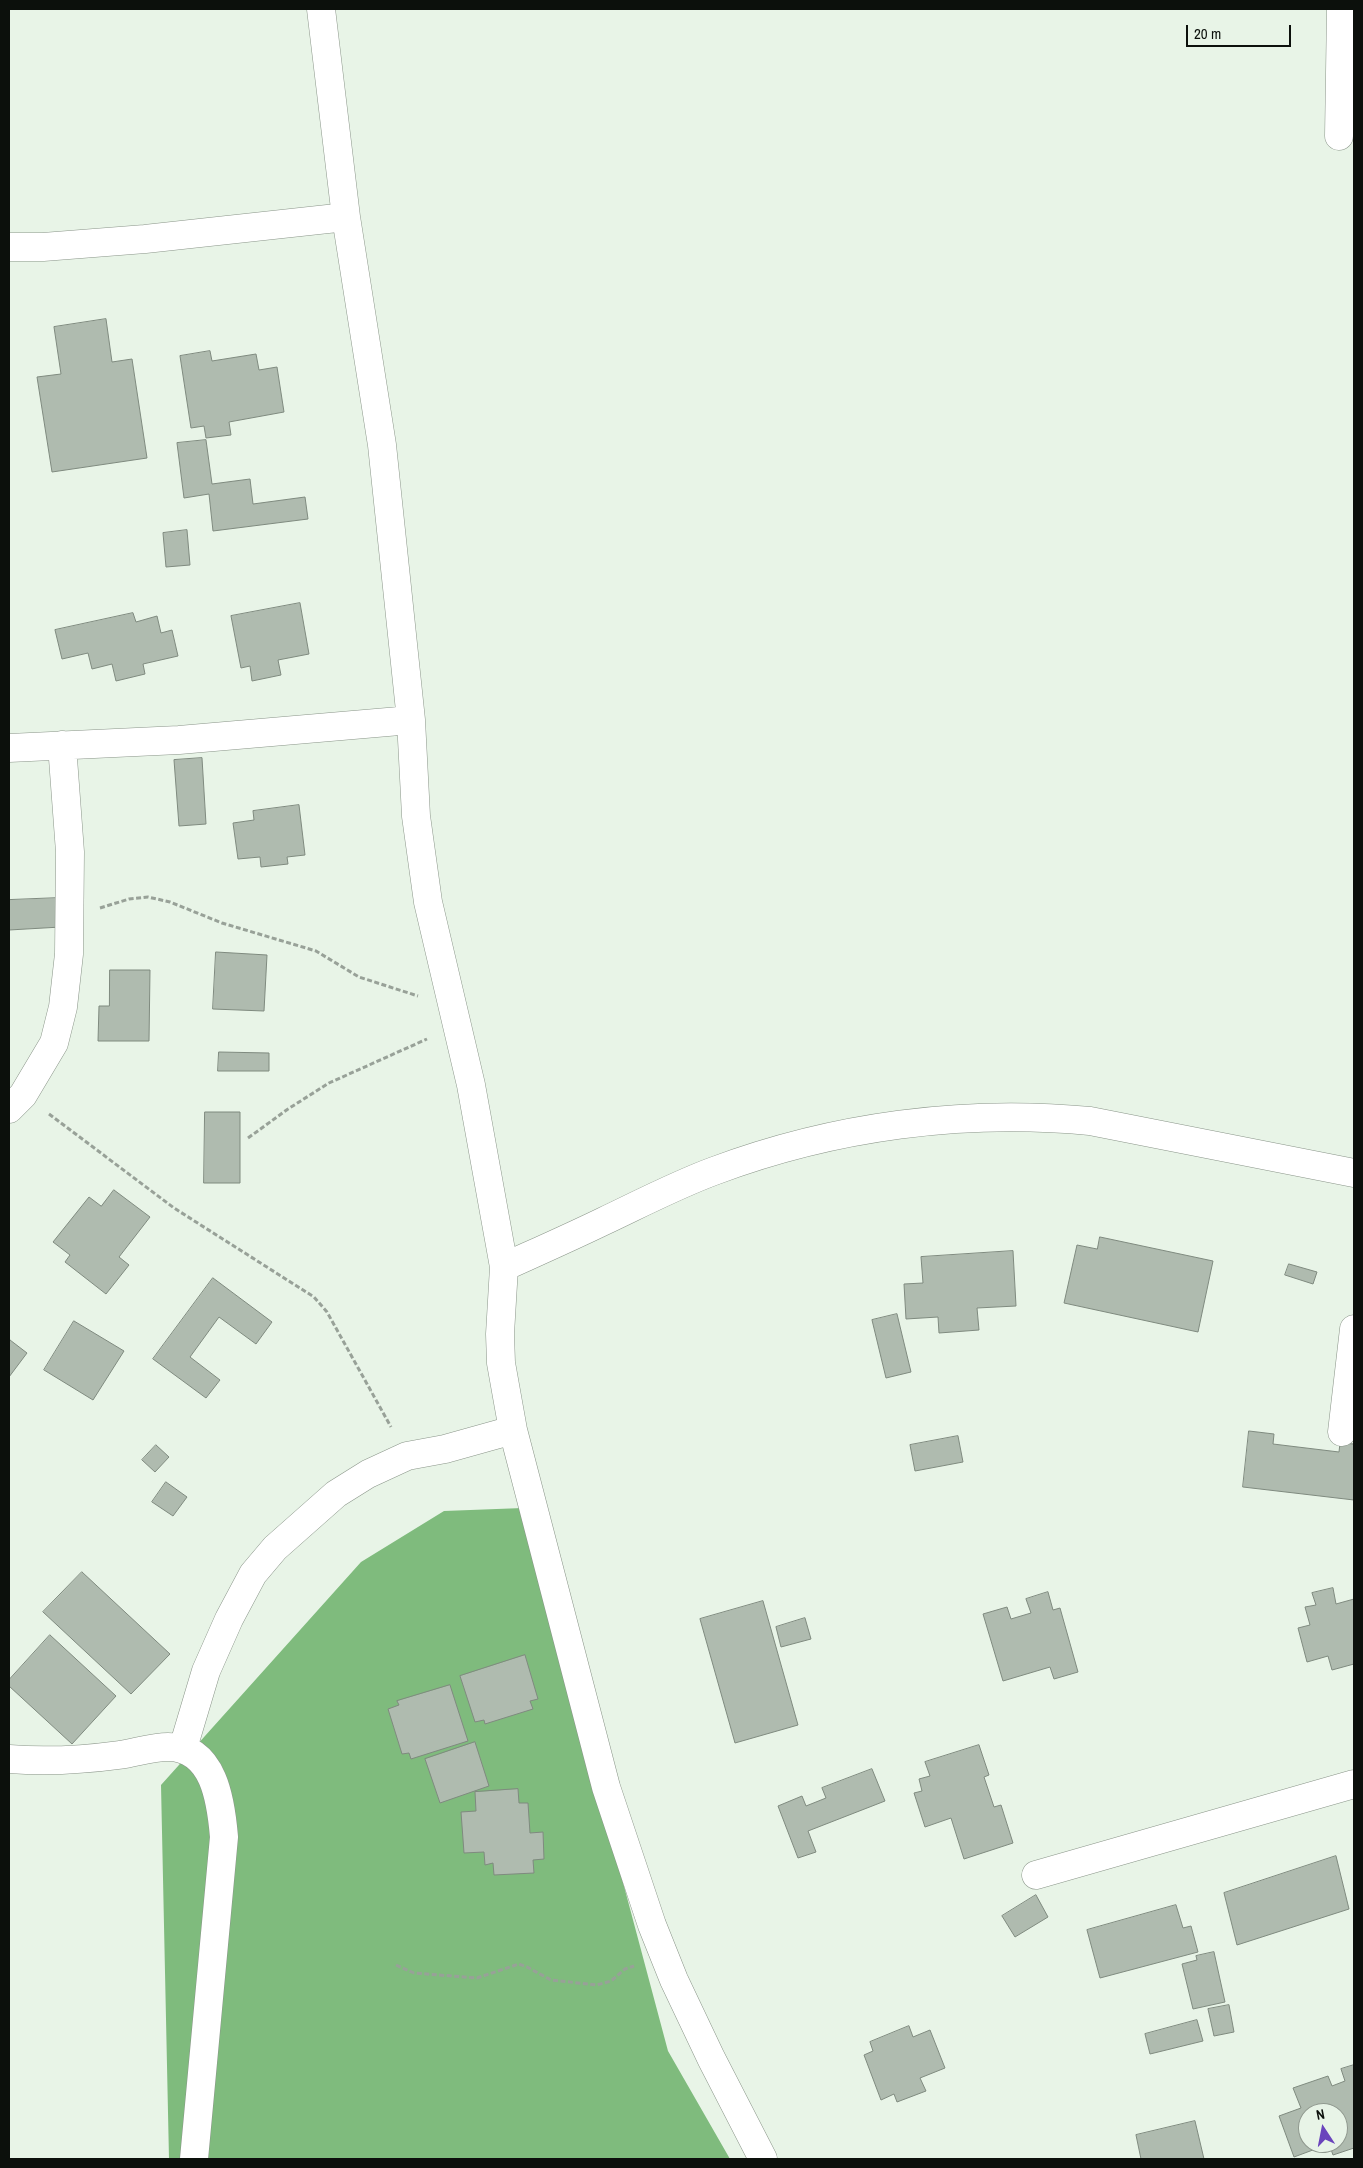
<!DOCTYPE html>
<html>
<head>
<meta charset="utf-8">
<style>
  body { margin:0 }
  #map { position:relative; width:1363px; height:2168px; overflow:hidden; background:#e8f4e7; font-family:"Archivo Narrow",sans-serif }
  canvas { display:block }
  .frame { position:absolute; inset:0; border:10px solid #0c100c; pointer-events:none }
  .north { position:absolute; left:1298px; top:2103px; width:50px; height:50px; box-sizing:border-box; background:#e8f4e7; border:1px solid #90998f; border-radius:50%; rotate:349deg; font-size:14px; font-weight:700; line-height:20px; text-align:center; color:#0c100c }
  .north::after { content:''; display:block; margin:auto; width:18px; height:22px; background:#6a44bc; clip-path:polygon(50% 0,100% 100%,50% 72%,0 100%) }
  .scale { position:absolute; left:1186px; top:25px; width:105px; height:22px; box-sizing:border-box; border:2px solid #0c100c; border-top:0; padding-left:6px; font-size:15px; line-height:18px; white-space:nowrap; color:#0c100c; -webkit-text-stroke:4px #e8f4e7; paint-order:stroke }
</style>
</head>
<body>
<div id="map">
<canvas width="1363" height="2168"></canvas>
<div class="frame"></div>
<div class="north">N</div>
<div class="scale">20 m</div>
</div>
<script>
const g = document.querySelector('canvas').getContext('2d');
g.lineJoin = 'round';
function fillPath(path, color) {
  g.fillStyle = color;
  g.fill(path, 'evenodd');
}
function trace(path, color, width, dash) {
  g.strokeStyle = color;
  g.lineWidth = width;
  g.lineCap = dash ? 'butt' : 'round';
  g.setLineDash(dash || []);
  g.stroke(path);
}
const forest = new Path2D(`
  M523 1508 668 2051 730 2159H169L161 1785 361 1562 444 1511Z`);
const building = new Path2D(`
  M106 319 112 362 132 359 147 458 52 472 37 377 61 374 54 327Z
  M210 351 212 361 256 354 259 370 277 367 284 412 229 422 231 435 206 438 204 426 191 428 180 356Z
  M206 440 212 484 250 479 253 504 305 497 308 519 213 531 209 494 184 498 177 443Z
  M187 530 190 565 166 567 163 533Z
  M300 603 309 654 278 660 281 675 252 681 250 666 241 668 231 616Z
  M133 613 136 622 157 616 161 633 172 630 178 656 143 664 145 674 116 681 112 664 92 669 88 653 62 659 55 630Z
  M202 758 206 824 179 826 174 760Z
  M299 805 305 855 287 857 288 864 261 867 260 857 238 859 233 823 254 820 253 811Z
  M59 898 61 927 9 930V900Z
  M216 952 267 955 264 1011 213 1009Z
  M110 970H150L149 1041H98L99 1006H109Z
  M219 1052 269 1053V1071H218Z
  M205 1112H240V1183H204Z
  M114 1190 150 1217 119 1257 129 1265 106 1294 65 1262 70 1255 53 1242 89 1197 101 1206Z
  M1100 1237 1213 1261 1198 1332 1064 1303 1077 1245 1097 1249Z
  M1013 1251 1016 1306 977 1308 979 1330 939 1333 938 1317 906 1319 904 1284 923 1283 921 1257Z
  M1289 1264 1317 1272 1313 1284 1285 1275Z
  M213 1278 272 1322 256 1344 219 1317 190 1357 220 1380 206 1398 153 1359Z
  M897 1314 911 1372 886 1378 872 1320Z
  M74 1321 124 1351 93 1400 44 1370Z
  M10 1340 27 1353 9 1377V1341Z
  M1249 1431 1274 1434 1273 1444 1339 1452 1340 1443 1354 1444V1500L1243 1487Z
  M958 1436 963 1462 915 1471 910 1445Z
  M156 1445 169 1457 155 1472 142 1460Z
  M166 1482 187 1497 173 1516 152 1502Z
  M82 1572 170 1654 131 1694 43 1612Z
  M1333 1588 1336 1604 1354 1599V1664L1332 1670 1328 1656 1307 1662 1298 1628 1310 1625 1305 1607 1316 1605 1312 1593Z
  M1048 1592 1053 1610 1060 1608 1078 1672 1054 1679 1050 1667 1003 1681 983 1614 1007 1607 1011 1619 1031 1613 1026 1599Z
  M763 1601 798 1725 735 1743 700 1619Z
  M805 1618 811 1639 781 1647 776 1627Z
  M50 1635 116 1696 72 1744 9 1686V1680Z
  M525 1655 538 1699 530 1701 533 1709 485 1724 484 1720 475 1722 460 1676Z
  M450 1685 468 1741 411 1759 409 1753 402 1754 388 1709 399 1705 397 1701Z
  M475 1742 489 1786 440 1803 425 1759Z
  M979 1745 989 1775 984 1777 994 1807 1001 1805 1013 1843 964 1859 951 1818 925 1827 914 1793 922 1791 919 1779 930 1776 925 1762Z
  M872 1769 885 1801 808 1831 816 1852 798 1858 778 1806 802 1796 806 1806 826 1798 822 1788Z
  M518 1789 519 1803H528L530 1833 543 1832 544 1859 533 1860 534 1873 494 1875 493 1863 485 1865 484 1852 464 1853 461 1812 476 1811 475 1792Z
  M1336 1856 1349 1909 1237 1945 1224 1893Z
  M1036 1895 1048 1917 1015 1937 1002 1916Z
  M1176 1905 1183 1928 1191 1926 1198 1952 1100 1978 1087 1930Z
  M1214 1952 1225 2002 1193 2009 1182 1964 1197 1960 1196 1956Z
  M1229 2005 1234 2032 1214 2036 1208 2009Z
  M1197 2020 1203 2041 1150 2054 1145 2034Z
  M909 2026 913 2037 930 2030 945 2068 920 2078 926 2091 897 2102 894 2094 881 2100 864 2055 873 2051 870 2042Z
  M1354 2065V2148L1333 2155 1329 2144 1294 2157 1279 2116 1301 2108 1293 2088 1328 2076 1332 2086 1345 2081 1341 2069ZM1308 2113H1338V2143H1308Z
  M1195 2121 1204 2159H1141L1136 2135Z`);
const path = new Path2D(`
  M100 908 129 899 148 897 170 902 222 923 316 951 359 977 418 996
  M49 1114 174 1208 314 1297 327 1312 391 1427
  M248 1138 288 1109 329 1083 427 1039
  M396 1965 414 1973 477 1978 519 1964 527 1967 551 1980 597 1985 611 1981 625 1969 634 1966`);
const street = new Path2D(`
  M321 9 346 217 382 445 411 720 416 816 428 902 471 1085 504 1267 500 1334 501 1363 513 1430 606 1787 652 1925 674 1980 711 2058 763 2159
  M1339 136 1341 9
  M9 247H43L145 239 346 217
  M9 748 179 740 411 720
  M9 1109 23 1095 54 1043 63 1007 69 954 70 852 62 745
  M504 1267C537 1252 571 1237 604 1221 640 1204 676 1185 714 1171 834 1126 964 1109 1090 1121L1354 1173
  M1342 1432 1354 1329
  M183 1748 206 1671 229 1619 253 1574 275 1548 336 1494 368 1474 407 1456 445 1449 513 1430
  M9 1759C46 1762 82 1760 119 1755 135 1753 151 1747 168 1747 214 1747 221 1801 224 1837L194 2159
  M1036 1875 1354 1784`);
fillPath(forest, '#7fbb7d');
fillPath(building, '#afbbaf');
trace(building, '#7f8a7f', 1);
trace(street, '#8a9589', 29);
trace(path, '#98a198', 3, [5, 2.5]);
trace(street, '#fff', 28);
</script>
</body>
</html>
